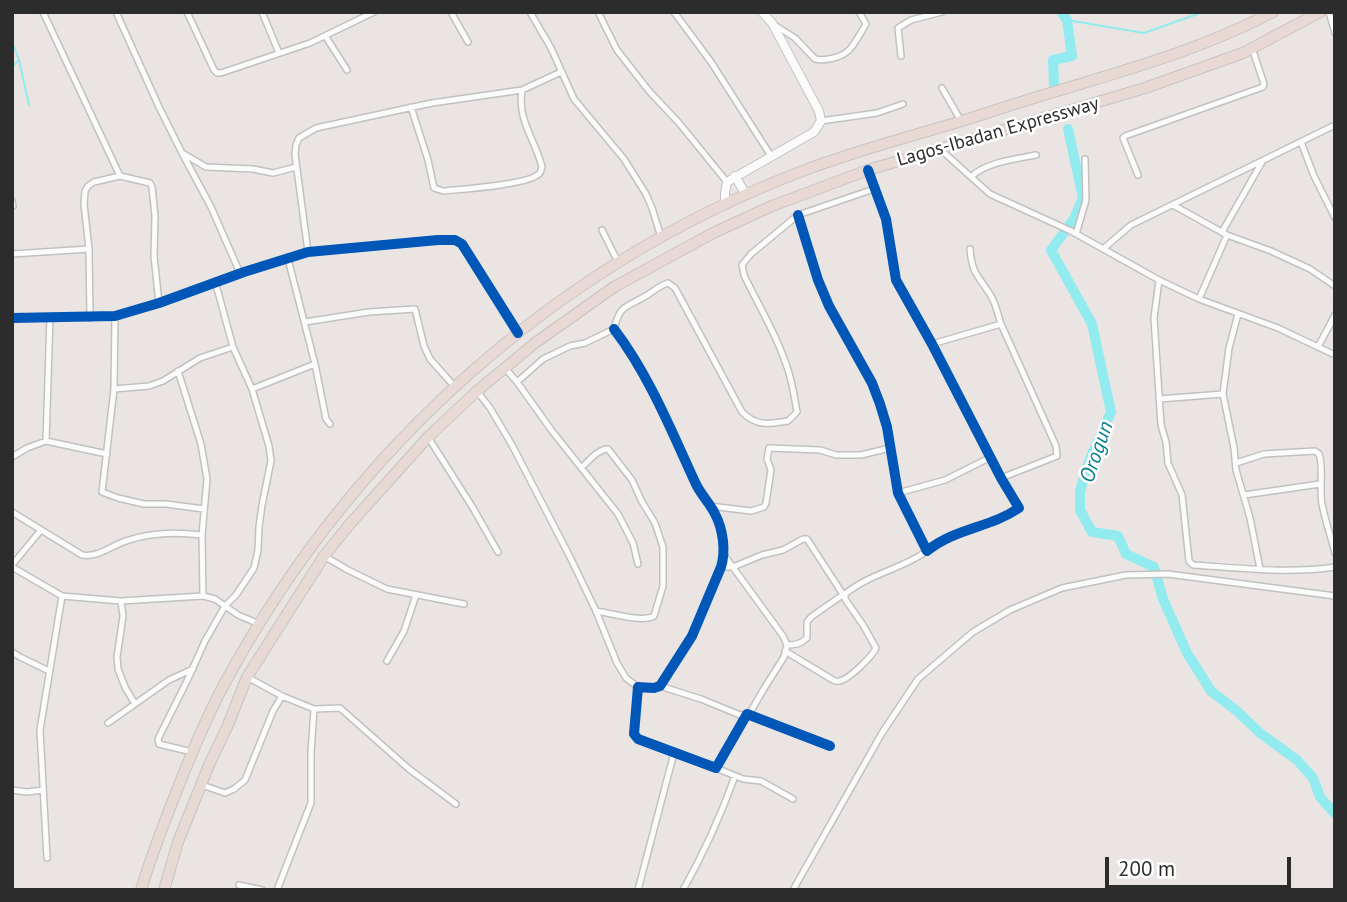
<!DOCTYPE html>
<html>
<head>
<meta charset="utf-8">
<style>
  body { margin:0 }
  #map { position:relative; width:1347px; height:902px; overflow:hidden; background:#eae5e2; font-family:"PT Sans",sans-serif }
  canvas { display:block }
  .frame { position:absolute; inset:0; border:14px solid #2c2c2c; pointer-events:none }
  .scale { position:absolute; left:1105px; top:857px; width:186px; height:32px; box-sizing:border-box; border:4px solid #2c2c2c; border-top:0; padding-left:9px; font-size:21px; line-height:24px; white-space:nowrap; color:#2c2c2c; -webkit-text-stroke:5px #fff; paint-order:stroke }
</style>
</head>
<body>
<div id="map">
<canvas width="1347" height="902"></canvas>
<div class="frame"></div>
<div class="scale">200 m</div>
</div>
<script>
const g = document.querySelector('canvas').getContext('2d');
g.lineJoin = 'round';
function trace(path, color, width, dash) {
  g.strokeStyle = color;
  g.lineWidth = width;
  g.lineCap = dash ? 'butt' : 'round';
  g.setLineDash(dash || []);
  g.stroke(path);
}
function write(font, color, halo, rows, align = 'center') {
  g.font = font + ' "PT Sans",sans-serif';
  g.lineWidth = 5;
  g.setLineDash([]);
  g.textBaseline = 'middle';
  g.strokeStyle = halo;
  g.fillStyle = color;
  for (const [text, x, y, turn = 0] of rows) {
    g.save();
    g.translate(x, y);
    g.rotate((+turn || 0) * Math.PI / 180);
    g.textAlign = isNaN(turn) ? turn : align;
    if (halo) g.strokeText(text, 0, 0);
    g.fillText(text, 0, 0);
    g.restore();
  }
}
const stream = new Path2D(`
  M1067 20 1144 33 1203 12
  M12 42 19 60 29 105
  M12 67 18 61`);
const river = new Path2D(`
  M1054 85 1053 60 1072 56 1067 20 1061 12
  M1068 129 1083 198 1074 219 1051 250 1092 324 1111 412 1089 461 1080 491V510L1092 532 1118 536 1126 554 1154 567 1163 599 1187 653 1211 691 1238 712 1260 733 1297 760 1313 778 1320 797 1335 814`);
const street = new Path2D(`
  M43 12 120 176
  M116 12 159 107 182 153 211 207 240 273
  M187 12 214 70 217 73H221L310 43 374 12
  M262 12 279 53
  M451 12 468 42
  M530 12 551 48 574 99 624 159 646 194 652 208 661 237
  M598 12 617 50 649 91 679 123 727 182
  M674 12 711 62 771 156
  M1329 12 1335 33
  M773 24 795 38 815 59C825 61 841 58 849 50 853 47 863 29 866 24L859 12
  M326 37 347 70
  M901 56 898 28 911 20 942 12
  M942 88 961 121
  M411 107 428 160 434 188 443 191C462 189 522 185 536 176 541 173 540 173 542 167 535 139 517 120 522 90
  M821 121 877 113 903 104
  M1301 142 1314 176 1335 218
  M940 149 990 194 1071 231 1159 280 1199 299 1278 328 1335 355
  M182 153 206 167 253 169 273 173 296 167
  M1138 175 1123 138 1125 136 1263 87 1264 84 1252 48
  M971 177C986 162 1016 159 1036 155
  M12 201 13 206
  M1173 205 1227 235 1271 251 1310 269 1335 286
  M798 215 818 280 829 306 872 383 880 404 887 427 898 493 927 551C955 528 990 528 1019 508L1001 478 932 344 896 280 886 219 868 170
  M602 230 618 262
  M1222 232 1262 162
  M1076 234 1086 200 1085 159
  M970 249C972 275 979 276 991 296 996 304 998 315 1001 324L1056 446 1057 456 1001 478
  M1103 249 1131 225 1335 125
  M308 252 295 154 296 145 299 138 316 128 432 103 522 90 561 72
  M12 254 89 249
  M288 259 315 364 326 419 330 424
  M1159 280 1154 318 1161 425 1166 442 1168 463 1182 495 1189 561 1193 565C1240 568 1288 574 1335 567
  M1199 299 1227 235
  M1238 314 1229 348 1223 394 1234 448 1236 470 1250 518 1260 569
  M115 316 114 389 102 492 118 498 144 504H166L204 509
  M12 318 115 316 159 303 244 272 308 252 438 240H455L462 244 518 333
  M90 318 89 249 84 204 85 191 88 186 94 182 120 176 150 183 152 187 155 216 154 256 159 303
  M305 322 369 312 415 309 424 346 430 359 455 387
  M614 329C649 375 671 430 695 482 700 494 710 503 715 514 723 529 726 551 721 567L692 636 660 686 654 688 638 687 634 734 638 739 716 768 747 714 830 746
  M932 344 1001 324
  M1318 347 1335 315
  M505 368 517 382 552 431 618 514 633 543 638 564
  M178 371 201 444 207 479 202 535 203 596
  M517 382 543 359 570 346 585 343 614 329C620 305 625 308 644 297 653 292 658 286 668 283L675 288 742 412C757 427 769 424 788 421L797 412C794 395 792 379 786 364 776 333 758 305 744 275L742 265 751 254 798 215 874 189
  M114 389 149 386 163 381 200 358 233 347
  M252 389 315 364
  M477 391 490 408 512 445 570 557 596 611 617 663 626 678 638 687
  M1159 399 1223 394
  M428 437 473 508 498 552
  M46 441 50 317
  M12 457 27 448 46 441 107 454
  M1236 463 1264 454 1315 451 1319 454C1324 467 1319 488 1322 504 1325 520 1331 537 1335 553
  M581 468C589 461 598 449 608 449L632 480 642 502 655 523 663 547V586L654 616C642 623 611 613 596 611
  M898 493 945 480 991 457
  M1244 495 1320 484
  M710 506 751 511 764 507 766 503 771 470 767 459 769 448 820 450 836 455H861L890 448
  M12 512 82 555C99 558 113 544 129 540 153 532 177 532 202 535
  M324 556 348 570 387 589 464 604
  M12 565 41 530
  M12 567 62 596 121 601 203 596 215 599 238 615 259 624
  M721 567H733L762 555 783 550 803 539H807L844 596
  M121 601 123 616 117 657 118 669 125 687 135 704
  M787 645C795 645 801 644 807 638V622L811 617 844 594
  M785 651 833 680C835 681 837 682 839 681 849 680 873 655 876 648L863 625 845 599V594C869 574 902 569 927 551
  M12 652 20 657 49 671
  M387 661 404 631 416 595
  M247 677 282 696 314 709 340 708 409 769 456 804
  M660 686 701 699 740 715 747 714 751 711 765 687 784 657 787 645 783 636 724 555
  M108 723 169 680 193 669
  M192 752 159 744 158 739 187 681 205 641 225 606 236 595 254 568 258 550 259 527 262 505 271 461 269 446 252 389 233 347 215 281
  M716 768 743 779 761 781 793 799
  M202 785 225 793 234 789 245 780 273 711 282 696
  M12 790 27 792 43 790
  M47 858 40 730 62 596
  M239 885 262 890
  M277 890 311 803V753L314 709
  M638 890 674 753
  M683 890C704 853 721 815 735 776
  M793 890 882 733 918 679 973 632 1010 610 1062 588 1126 575 1168 574 1335 596`);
const secondary = new Path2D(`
  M735 176 746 195
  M725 204V193L727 182 814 132 821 121 819 111 772 23 762 12`);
const highway = new Path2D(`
  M141 890C151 856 164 823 177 790 192 752 207 715 227 679 352 450 554 266 800 172 849 153 901 139 952 124 990 112 1029 99 1067 88 1140 66 1206 47 1273 12
  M164 890 178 842 209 765 228 725 247 677 324 556 349 525 428 437 477 391 535 343 614 287 713 233 772 206 868 170 1145 88 1243 53 1320 12`);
const cycleway = new Path2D(`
  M798 215 818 280 829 306 872 383 880 404 887 427 898 493 927 551C955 528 990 528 1019 508L1001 478 932 344 896 280 886 219 868 170
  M12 318 115 316 159 303 244 272 308 252 438 240H455L462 244 518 333
  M614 329C649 375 671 430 695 482 700 494 710 503 715 514 723 529 726 551 721 567L692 636 660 686 654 688 638 687 634 734 638 739 716 768 747 714 830 746`);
const streetNames = [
  ["Lagos-Ibadan Expressway",998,132,-16]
];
const waterNames = [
  ["Orogun",1097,452,-71]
];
trace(stream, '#92ebef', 2);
trace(river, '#92ebef', 10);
trace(street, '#c2c1c1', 8);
trace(secondary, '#c2c1c1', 10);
trace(highway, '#c6c3c2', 12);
trace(street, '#fcfbfb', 5);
trace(secondary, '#fcfbfb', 8);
trace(highway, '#e9d9d4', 10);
trace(cycleway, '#0057b8', 10);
write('19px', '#2c2c2c', '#fff', streetNames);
write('italic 21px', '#087e90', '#fff', waterNames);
</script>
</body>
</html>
